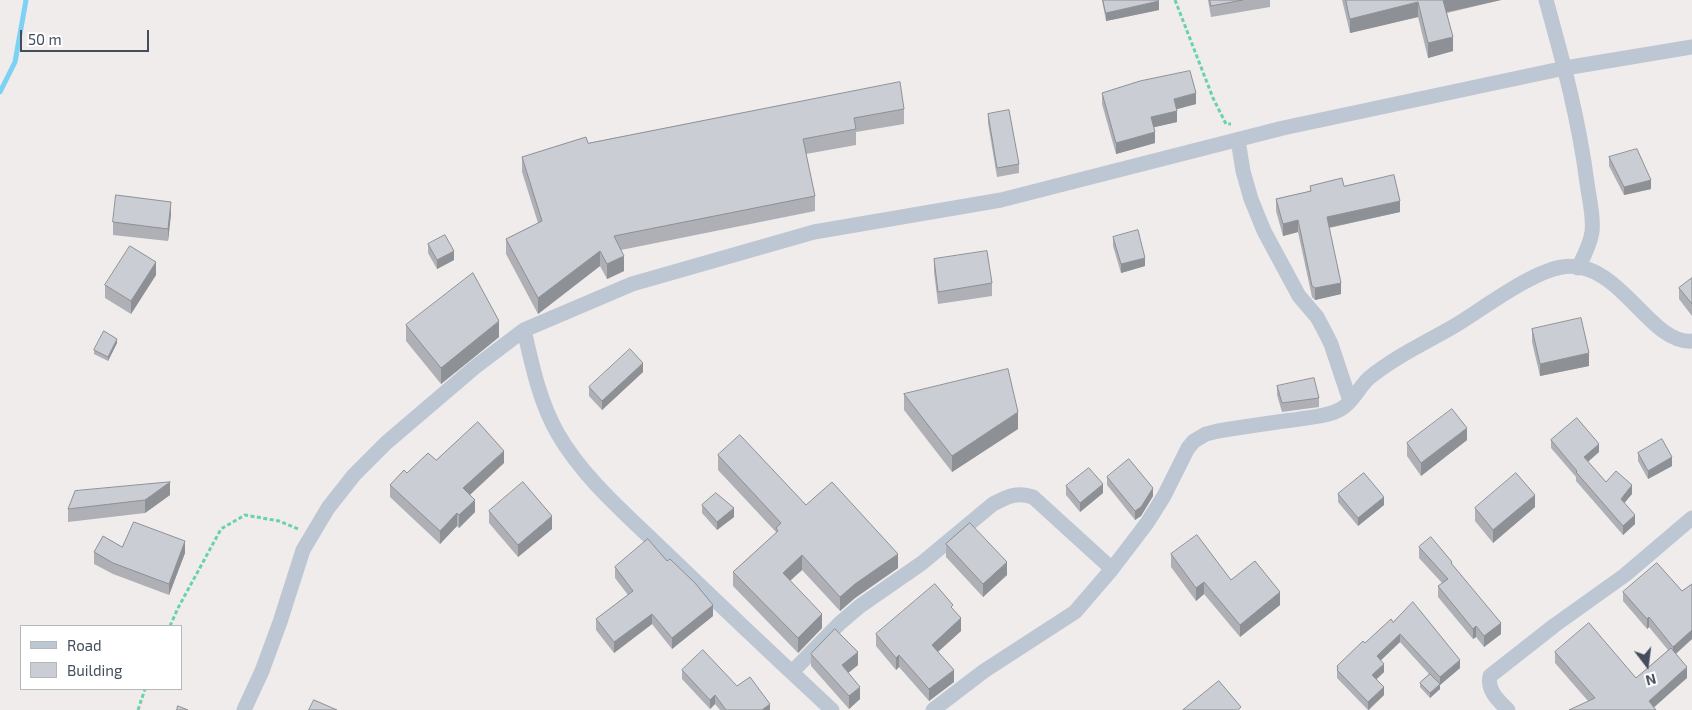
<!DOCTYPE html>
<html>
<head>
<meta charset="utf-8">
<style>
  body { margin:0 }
  #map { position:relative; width:1692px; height:710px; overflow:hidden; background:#efeceb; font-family:"Exo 2",sans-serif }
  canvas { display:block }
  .legend { position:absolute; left:20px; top:625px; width:162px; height:65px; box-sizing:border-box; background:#fff; border:1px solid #b4b8bd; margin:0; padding:6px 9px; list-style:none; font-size:15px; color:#434d5b }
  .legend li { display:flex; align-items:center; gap:10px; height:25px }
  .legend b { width:25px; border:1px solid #b4b8bd }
  .north { position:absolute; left:1622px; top:640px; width:50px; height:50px; -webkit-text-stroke:4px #fff; paint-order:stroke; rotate:165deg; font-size:14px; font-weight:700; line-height:20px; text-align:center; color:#434d5b }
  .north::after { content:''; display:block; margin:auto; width:18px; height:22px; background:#434d5b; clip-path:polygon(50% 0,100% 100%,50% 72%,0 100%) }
  .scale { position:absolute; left:20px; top:30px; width:129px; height:22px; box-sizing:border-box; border:2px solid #434d5b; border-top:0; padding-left:6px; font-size:15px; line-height:18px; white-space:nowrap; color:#434d5b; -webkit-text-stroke:4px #fff; paint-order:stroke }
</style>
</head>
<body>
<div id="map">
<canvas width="1692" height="710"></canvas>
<ul class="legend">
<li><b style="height:6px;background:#bdc7d3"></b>Road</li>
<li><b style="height:14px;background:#cacdd4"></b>Building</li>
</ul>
<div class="north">N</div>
<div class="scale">50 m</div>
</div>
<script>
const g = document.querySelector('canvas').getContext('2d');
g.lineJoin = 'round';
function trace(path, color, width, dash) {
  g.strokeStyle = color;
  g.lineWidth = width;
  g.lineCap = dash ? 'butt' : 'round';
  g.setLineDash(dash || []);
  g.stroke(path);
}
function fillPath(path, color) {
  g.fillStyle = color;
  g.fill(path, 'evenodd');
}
const stream = new Path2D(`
  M0 92 15 62 26 0`);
const path = new Path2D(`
  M1175 0 1213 98 1226 124H1231
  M170 626 178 608 221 529 245 515 279 521 298 529
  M138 710 145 689`);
const street = new Path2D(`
  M1546 0C1563 61 1579 120 1587 183 1589 198 1594 217 1592 232 1590 245 1584 256 1578 268
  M1238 140 1243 171 1251 199 1264 231 1299 296 1317 317 1323 328 1331 344 1350 401
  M524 330C532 365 540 403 558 434 584 479 627 515 664 551 720 605 775 657 832 710
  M792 672 840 623 860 606 922 563 993 504C1009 496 1015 492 1033 497L1112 569
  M244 710 262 671 280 622 303 550 328 508 354 475 386 443 475 367 524 330 632 284 814 232 1001 200 1283 128 1565 68 1692 47
  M933 710 984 671 1075 612 1112 569 1147 523 1164 496 1188 448 1194 441 1206 434 1218 431C1243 427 1268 423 1293 420 1309 417 1327 417 1341 409 1353 402 1359 387 1369 378 1396 356 1427 342 1456 325 1484 308 1531 272 1562 267 1620 258 1649 345 1692 341
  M1508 710C1498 700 1487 691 1490 676L1555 625 1625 575 1692 518`);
const wall = new Path2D(`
  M1102 0H1158L1159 10 1106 21Z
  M1208 0H1270V7L1211 17Z
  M1342 0H1501L1447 13 1453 51 1428 58 1418 17 1350 33Z
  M1102 93 1196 104 1176 109 1177 122 1154 127 1155 143 1116 154 1102 104Z
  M904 109V124L856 132V145L806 154 815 196V211L621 250 624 271 607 279 600 266 538 314 506 254V239L538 223 522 172V157L588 143Z
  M988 114 1019 164V173L997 177 988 123Z
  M1609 157 1651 189 1624 195 1609 166Z
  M1310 186H1344L1400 212 1329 228 1341 294 1315 300 1312 297 1298 232 1283 236 1276 211V199L1310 191Z
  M171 214 168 241 113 235V222Z
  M1113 237 1145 266 1121 273 1113 246Z
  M428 244 454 260 437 269 428 253Z
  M934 259 992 283V296L938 304 934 272Z
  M156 275 131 314 105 298V285Z
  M1692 278V316L1679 299V288Z
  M406 325 499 337 441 384 406 341Z
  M1532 329 1589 366 1540 376 1532 342Z
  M117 343 108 361 94 354V350Z
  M643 372 602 410 589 396V387Z
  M1277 386 1319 398V407L1282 412 1277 395Z
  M904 394 1018 429 952 472 904 410Z
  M1467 440 1421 476 1407 456V443Z
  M1551 440 1599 452 1588 462 1606 482 1632 494 1624 503 1635 524 1623 535 1576 481V477L1551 448Z
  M1638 453 1672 466 1648 479 1638 461Z
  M718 455 806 505 898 568 855 598 840 611 802 570 790 581 822 628 798 653 733 586V572L776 533V532L718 470Z
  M436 460 504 463 470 495 475 512 459 528 457 526 440 544 390 497V485L407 473Z
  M1107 477 1153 496 1141 516 1135 520 1107 485Z
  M1066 486 1103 493 1080 512 1066 495Z
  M1338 494 1384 505 1358 526 1338 502Z
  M170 495 145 513 68 522V509Z
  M702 505 734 517 717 530 702 513Z
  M1535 507 1493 543 1475 521V508Z
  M489 511 552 529 518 557 489 523Z
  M946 544 1007 575 983 597 946 557Z
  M122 547 185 553 169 595 113 574 94 564V552Z
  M1419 547 1452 564 1501 634 1484 647 1476 637 1473 639 1438 597V586L1442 583 1419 558Z
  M1171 554 1231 580 1280 605 1240 637 1204 594 1196 601 1171 567Z
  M615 567 713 616 672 649 652 624 614 653 596 630V619L628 595 615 578Z
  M1692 584V639L1676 654 1687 678 1588 701 1555 663V652L1636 678 1668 650 1649 627 1647 629 1623 601V592L1682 591Z
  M953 609 961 631 938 652 954 682 929 701 899 667 896 670 876 646V634Z
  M1393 622 1460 668 1440 685V689L1430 698 1420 687V683L1429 674 1400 642 1381 660 1384 672 1377 679 1384 695 1369 710H1368L1337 678V666L1365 643Z
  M811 654 858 665 848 673 860 699 849 709 811 666Z
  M682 670 737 686 770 710H720L715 704 710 709 682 679Z`);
const shadedWall = new Path2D(`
  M1443 0H1501L1443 13Z
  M1159 1V10L1106 21V13Z
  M1418 2V17L1350 33V19Z
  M1453 37V51L1428 58V43Z
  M1196 93V104L1174 110V99Z
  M1177 111V122L1151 128V117Z
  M1155 132V143L1116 154V143Z
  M1651 180V189L1624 195V187Z
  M1400 201V212L1327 228V217Z
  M171 202V214L168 241V229Z
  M1298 220V232L1283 236V224Z
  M454 251V260L437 269V260Z
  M600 251V266L538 314V298Z
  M624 256V271L607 279V264Z
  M1145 258V266L1121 273V264Z
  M156 262V275L131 314V301Z
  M1341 283V294L1315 300V288Z
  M499 321V337L441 384V368Z
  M117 339V343L108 361V357Z
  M1589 353V366L1540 376V364Z
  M643 363V372L602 410V401Z
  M1018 412V429L952 472V456Z
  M1467 428V440L1421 476V463Z
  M1599 444V452L1584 465V457Z
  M504 451V463L463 501V488Z
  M1672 457V466L1648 479V471Z
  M170 482V495L145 513V500Z
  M1103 484V493L1080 512V503Z
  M1632 485V494L1621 507V499Z
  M1153 488V496L1141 516 1135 520V511Z
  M1535 495V507L1493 543V530Z
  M1384 497V505L1358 526V518Z
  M475 500V512L459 528V515Z
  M734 508V517L717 530V522Z
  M457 513V526L440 544V531Z
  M1635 515V524L1623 535V526Z
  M552 516V529L518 557V545Z
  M185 541V553L169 595V584Z
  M898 554V568L855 598 840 611V597L855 584Z
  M802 555V570L783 587V573Z
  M1007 562V575L983 597V584Z
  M1204 582V594L1196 601V588Z
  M1280 592V605L1240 637V625Z
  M713 605V616L672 649V638Z
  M652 614V624L614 653V642Z
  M822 614V628L798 653V638Z
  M1649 617V627L1647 629V619Z
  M961 618V631L932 657V645Z
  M1501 623V634L1484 647V636Z
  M1476 626V637L1473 639V629Z
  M1692 630V639L1673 656V647Z
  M1400 634V642L1377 664V656Z
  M858 652V665L842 678V665Z
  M899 655V667L896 670V658Z
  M1460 660V668L1440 685V689L1430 698V693L1440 685V677Z
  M1384 664V672L1372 683V675Z
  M1687 667V678L1651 710 1649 701Z
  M954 670V682L929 701V689Z
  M860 687V699L849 709V696Z
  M1384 687V695L1368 710V702Z
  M715 695V704L710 709V700Z
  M770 704V710H762Z`);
const building = new Path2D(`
  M1103 0H1158L1159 1 1106 13Z
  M1210 0H1243L1211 6Z
  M1346 0H1443L1453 37 1428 43 1418 2 1350 19Z
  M1190 71 1196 93 1174 99 1177 111 1151 117 1155 132 1116 143 1102 93 1140 81Z
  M900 82 904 109 854 118 856 129 803 139 815 196 614 236 624 256 607 264 600 251 538 298 506 239 542 221 522 157 586 137 588 143Z
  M1009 110 1019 164 997 168 988 114Z
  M1637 149 1651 180 1624 187 1609 157Z
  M1394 175 1400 201 1327 217 1341 283 1315 288 1312 286 1298 220 1283 224 1276 199 1311 191 1310 186 1342 178 1344 186Z
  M116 195 171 202 168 229 113 222Z
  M1138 230 1145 258 1121 264 1113 237Z
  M445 235 454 251 437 260 428 244Z
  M130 246 156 262 131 301 105 285Z
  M987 251 992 283 938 292 934 259Z
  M473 273 499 321 441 368 406 325Z
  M1692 278V304L1679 288Z
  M1581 318 1589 353 1540 364 1532 329Z
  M104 331 117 339 108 357 94 350Z
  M630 349 643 363 602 401 589 387Z
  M1008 369 1018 412 952 456 904 394Z
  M1314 378 1319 398 1282 403 1277 386Z
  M1452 409 1467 428 1421 463 1407 443Z
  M1577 418 1599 444 1584 457 1606 482 1616 471 1632 485 1621 499 1635 515 1623 526 1576 472 1577 471 1551 440Z
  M478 422 504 451 463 488 475 500 459 515 457 513 440 531 390 485 404 470 407 473 428 453 436 460Z
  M740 435 806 505 832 482 898 554 855 584 840 597 802 555 783 573 822 614 798 638 733 572 778 531 776 528 781 523 718 455Z
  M1662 439 1672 457 1648 471 1638 453Z
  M1129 459 1153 488 1141 507 1135 511 1107 477Z
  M1089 468 1103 484 1080 503 1066 486Z
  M1364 473 1384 497 1358 518 1338 494Z
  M1516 473 1535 495 1493 530 1475 508Z
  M170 482 145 500 68 509 75 491Z
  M523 482 552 516 518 545 489 511Z
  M716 493 734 508 717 522 702 505Z
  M134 522 185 541 169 584 113 563 94 552 103 536 122 547Z
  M970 523 1007 562 983 584 946 544Z
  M1197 535 1231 580 1255 561 1280 592 1240 625 1204 582 1196 588 1171 554Z
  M1431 537 1452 562 1451 563 1501 623 1484 636 1476 626 1473 629 1438 586 1448 579 1419 547Z
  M648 539 667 561 670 559 695 583 713 605 672 638 652 614 614 642 596 619 633 591 615 567Z
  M1657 563 1682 591 1692 584V630L1673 647 1649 617 1647 619 1623 592Z
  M935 584 953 605 951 607 961 618 932 645 954 670 929 689 899 655 896 658 876 634Z
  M1413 602 1460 660 1440 677 1400 634 1377 656 1384 664 1372 675 1384 687 1368 702 1337 670 1338 668 1337 666 1363 641 1365 643 1391 619 1393 622Z
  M1589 623 1636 678 1671 648 1687 667 1649 701 1656 710H1569L1595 698 1555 652Z
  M835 629 858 652 842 665 860 687 849 696 811 654Z
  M703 650 737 686 750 677 770 704 762 710H726L715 695 710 700 682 670Z
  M1430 674 1440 684 1430 693 1420 683Z
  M1219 681 1241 707 1238 710H1183Z
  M314 700 337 710H309Z
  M178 706 188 710H177Z`);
trace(stream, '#7dd1f4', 5);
trace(path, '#69d3a8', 3, [4, 2.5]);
trace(street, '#bdc7d3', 15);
fillPath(wall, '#aeb0b6');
fillPath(shadedWall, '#8d9094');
fillPath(building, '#cacdd4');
trace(building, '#8d9094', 1);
</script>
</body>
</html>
